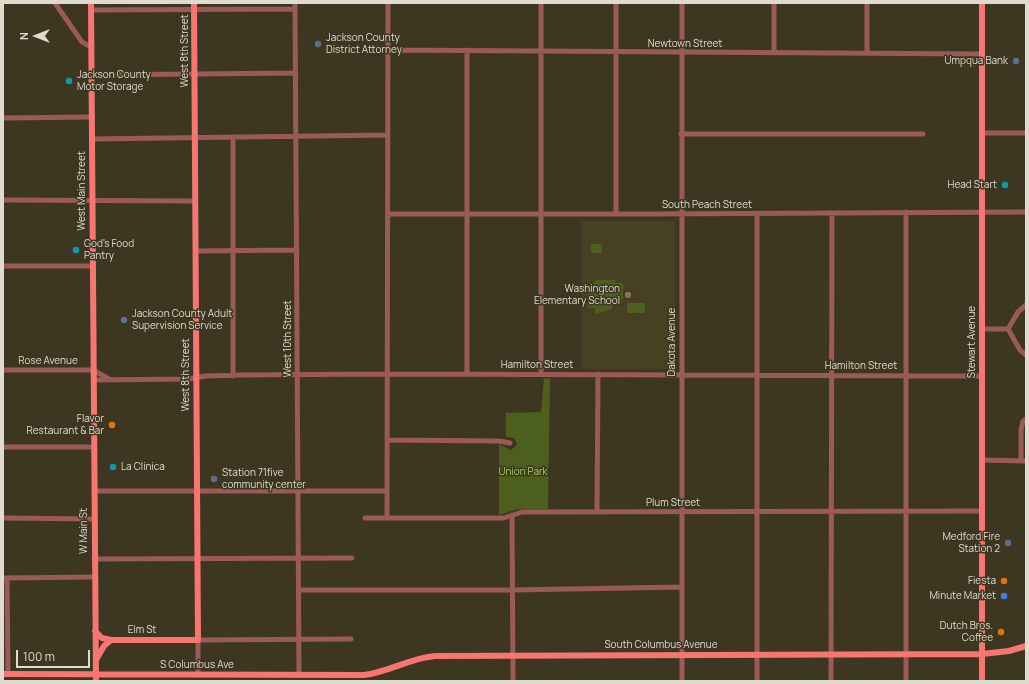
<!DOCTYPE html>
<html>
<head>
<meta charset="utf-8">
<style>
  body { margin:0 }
  #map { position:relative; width:1029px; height:684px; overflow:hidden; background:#3d3721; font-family:Manrope,sans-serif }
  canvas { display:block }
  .frame { position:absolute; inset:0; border:4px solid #dfdccf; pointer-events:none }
  .north { position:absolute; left:16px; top:16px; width:40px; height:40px; -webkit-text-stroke:3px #3d3721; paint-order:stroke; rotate:270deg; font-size:11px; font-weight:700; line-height:16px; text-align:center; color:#dfdccf }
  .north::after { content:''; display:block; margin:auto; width:14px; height:18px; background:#dfdccf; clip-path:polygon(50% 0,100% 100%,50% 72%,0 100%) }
  .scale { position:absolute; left:16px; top:650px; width:74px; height:18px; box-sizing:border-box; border:2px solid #dfdccf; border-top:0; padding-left:5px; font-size:12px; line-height:14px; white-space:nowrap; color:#dfdccf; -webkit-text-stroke:3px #3d3721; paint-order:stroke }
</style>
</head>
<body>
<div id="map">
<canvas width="1029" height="684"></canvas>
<div class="frame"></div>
<div class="north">N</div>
<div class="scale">100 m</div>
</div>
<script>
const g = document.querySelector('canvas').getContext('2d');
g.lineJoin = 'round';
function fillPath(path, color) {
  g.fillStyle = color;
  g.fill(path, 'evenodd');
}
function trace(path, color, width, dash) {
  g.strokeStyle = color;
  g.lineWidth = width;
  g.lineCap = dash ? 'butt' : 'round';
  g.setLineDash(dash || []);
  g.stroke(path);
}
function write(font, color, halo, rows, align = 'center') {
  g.font = font + ' Manrope,sans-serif';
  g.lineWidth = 3;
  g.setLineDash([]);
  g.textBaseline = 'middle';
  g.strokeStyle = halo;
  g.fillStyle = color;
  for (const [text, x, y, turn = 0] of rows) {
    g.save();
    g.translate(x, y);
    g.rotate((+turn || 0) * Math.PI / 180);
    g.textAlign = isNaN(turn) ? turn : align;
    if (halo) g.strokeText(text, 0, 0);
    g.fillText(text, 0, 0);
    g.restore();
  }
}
const built = new Path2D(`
  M581 221H675V369H581Z`);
const green = new Path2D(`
  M591 244H602V253H591Z
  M597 280H615V283H623V299H612V309L595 314V308H588C588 297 586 287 597 280Z
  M627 303H645V313H627Z
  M544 378 550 379 548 509H518L499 515V444L510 450 514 448 517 444 514 438 506 437V413L541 412Z`);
const minor = new Path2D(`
  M55 3 82 42 91 47
  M295 3 299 675
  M616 3V214
  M682 3V681
  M91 10 295 9
  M388 50 982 54
  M774 53V3
  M867 53V3
  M92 75 296 73
  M3 118 92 117
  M982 133H1026
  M681 134H923
  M233 138V376
  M92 139 388 135
  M3 200 195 201
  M388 214H648L1026 212
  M196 251 297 250
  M3 266H92
  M982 329H1008
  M1008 329 1020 350 1026 355
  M1008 329 1018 312 1026 305
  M3 370H93L111 380
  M467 374V50
  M541 374V3
  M93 380 189 379 205 376 240 375 387 374 982 376
  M387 440 499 441 510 443
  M3 447H94
  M982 460 1026 461
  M1021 460V430L1023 421 1026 419
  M94 491H387
  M597 512 598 374
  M512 515 513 681
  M387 517 388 3
  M3 518 94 519
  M365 518H504L522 512 982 511
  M94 559 352 558
  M3 578 94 577
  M7 578 8 674
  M299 590H513L682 587
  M198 675V640L351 639
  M757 681V214
  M831 681 832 213
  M906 681V212`);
const major = new Path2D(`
  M91 3 96 681
  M982 3V681
  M95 631 102 638 111 640
  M96 660 104 646 111 640H198L194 3
  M3 674 364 675C389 672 410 658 435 656L982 654 1009 651 1026 646`);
const markers = [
  [318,44,4,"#5c6f8a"],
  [1016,61,4,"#5c6f8a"],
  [69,81,4,"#0f9aa8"],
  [1005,185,4,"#0f9aa8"],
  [76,250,4,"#0f9aa8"],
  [628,295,4,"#8d6e63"],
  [124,320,4,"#5c6f8a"],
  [112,425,4,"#e8710a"],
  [113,467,4,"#0f9aa8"],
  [214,479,4,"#5c6f8a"],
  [1008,543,4,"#5c6f8a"],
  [1004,581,4,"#e8710a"],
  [1004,596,4,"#3f7fe0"],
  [1001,632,4,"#e8710a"]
];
const poiNames = [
  ["Jackson County",326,38,"left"],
  ["District Attorney",326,50,"left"],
  ["Umpqua Bank",1008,61],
  ["Jackson County",77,75,"left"],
  ["Motor Storage",77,87,"left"],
  ["Head Start",997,185],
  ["God's Food",84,244,"left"],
  ["Pantry",84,256,"left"],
  ["Washington",620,289],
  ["Elementary School",620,301],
  ["Jackson County Adult",132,314,"left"],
  ["Supervision Service",132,326,"left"],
  ["Flavor",104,419],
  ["Restaurant & Bar",104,431],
  ["La Clinica",121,467,"left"],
  ["Station 71five",222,473,"left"],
  ["community center",222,485,"left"],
  ["Medford Fire",1000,537],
  ["Station 2",1000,549],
  ["Fiesta",996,581],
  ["Minute Market",996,596],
  ["Dutch Bros.",993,626],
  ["Coffee",993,638]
];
const streetNames = [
  ["Newtown Street",685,44],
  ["West 8th Street",185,51,-90],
  ["West Main Street",82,191,-90],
  ["South Peach Street",707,205],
  ["West 10th Street",288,339,-90],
  ["Dakota Avenue",672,342,-90],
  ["Stewart Avenue",972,342,-90],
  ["Rose Avenue",48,361],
  ["Hamilton Street",537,365],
  ["Hamilton Street",861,366],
  ["West 8th Street",186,375,-90],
  ["Plum Street",673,503],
  ["W Main St",84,531,-90],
  ["Elm St",142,630],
  ["South Columbus Avenue",661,645],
  ["S Columbus Ave",197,665]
];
const parkNames = [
  ["Union Park",523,472]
];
fillPath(built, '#474022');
fillPath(green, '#4d5f1d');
trace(minor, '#9a5a56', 5);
trace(major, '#f87672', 6);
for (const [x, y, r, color] of markers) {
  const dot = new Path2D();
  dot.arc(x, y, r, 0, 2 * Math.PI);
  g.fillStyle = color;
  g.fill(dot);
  trace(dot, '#3d3721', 1.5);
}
write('10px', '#dfdccf', '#3d3721', poiNames, 'right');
write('10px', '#dfdccf', '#3d3721', streetNames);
write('10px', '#aed253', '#3d3721', parkNames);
</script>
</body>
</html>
